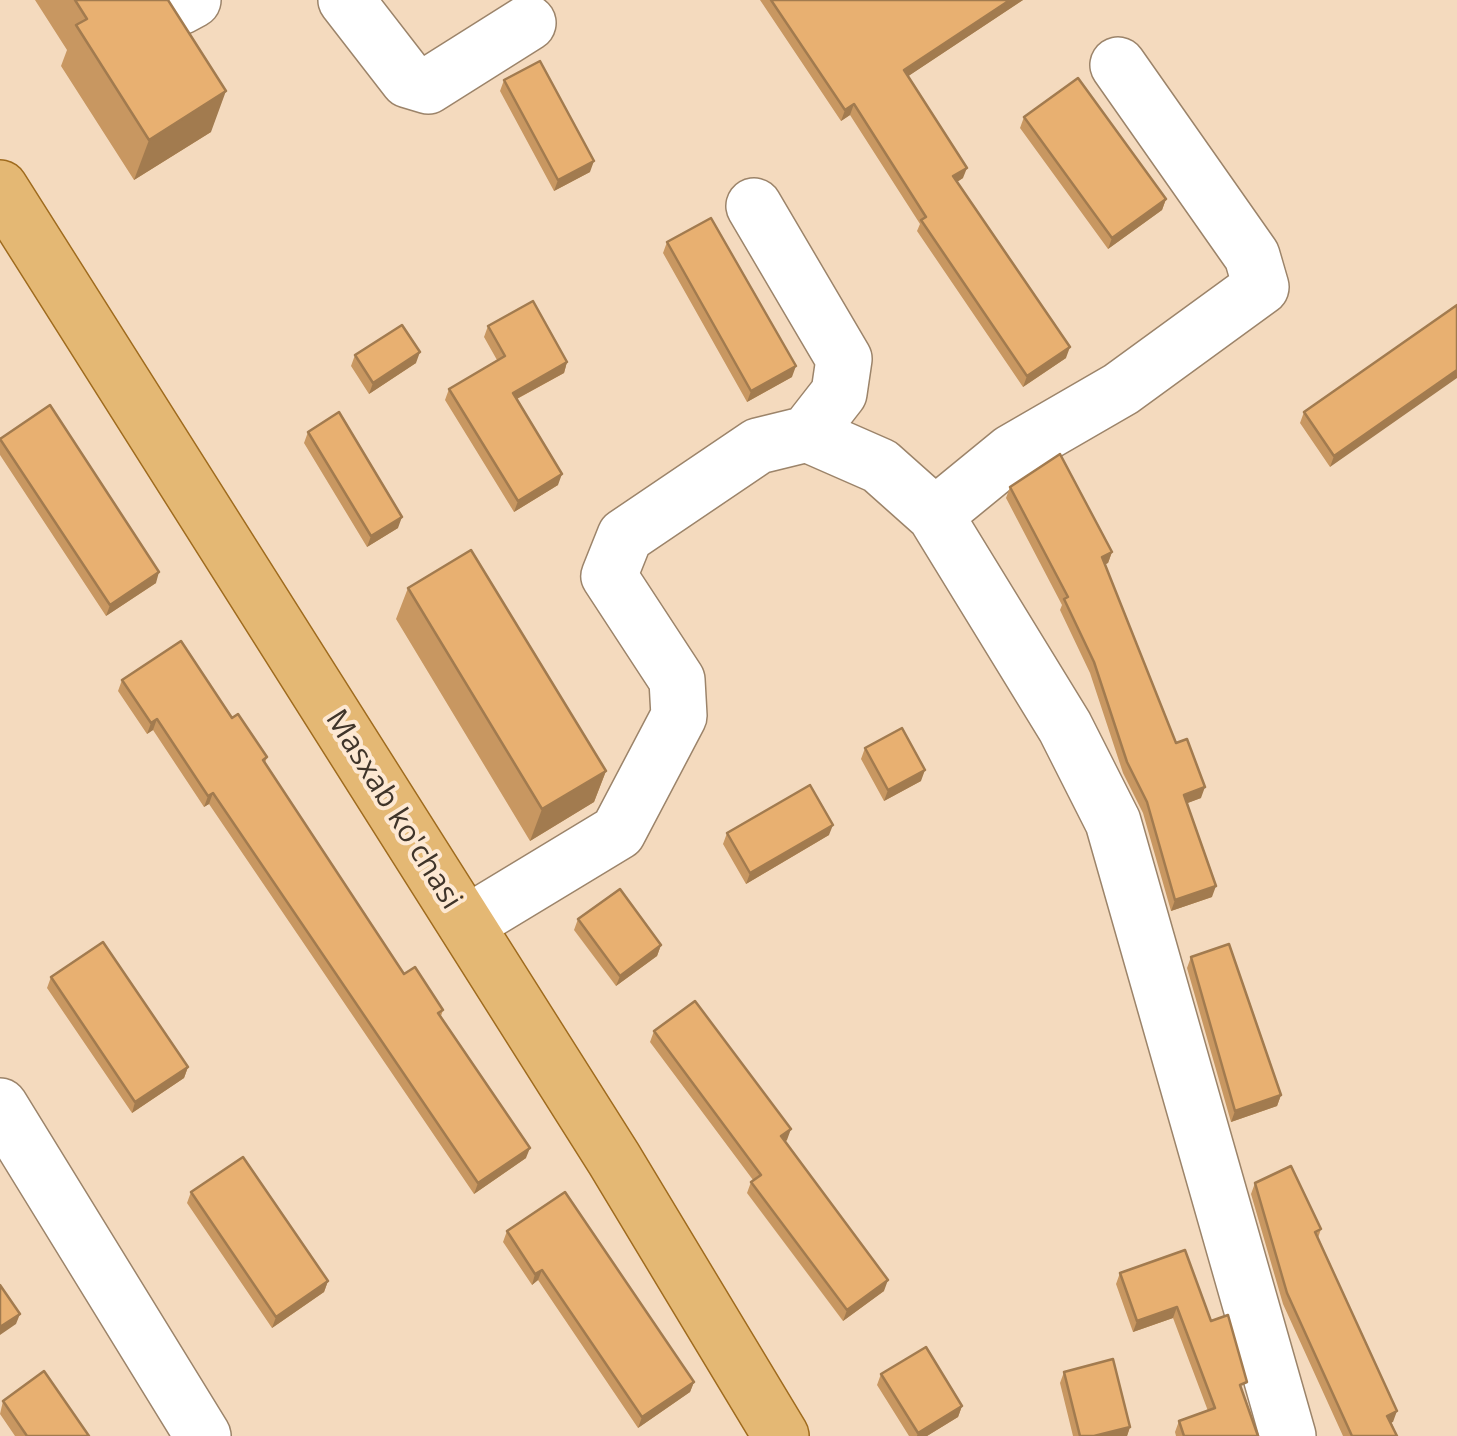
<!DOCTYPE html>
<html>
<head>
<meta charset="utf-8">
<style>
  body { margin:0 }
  canvas { display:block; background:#f4dabe }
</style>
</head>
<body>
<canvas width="1457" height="1436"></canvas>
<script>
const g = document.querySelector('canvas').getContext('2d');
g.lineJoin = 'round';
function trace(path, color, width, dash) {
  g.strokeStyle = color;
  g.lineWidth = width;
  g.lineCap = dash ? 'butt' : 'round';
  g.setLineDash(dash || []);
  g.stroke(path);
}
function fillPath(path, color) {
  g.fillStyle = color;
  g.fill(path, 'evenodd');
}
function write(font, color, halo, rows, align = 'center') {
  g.font = font + ' "Open Sans",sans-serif';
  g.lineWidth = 8;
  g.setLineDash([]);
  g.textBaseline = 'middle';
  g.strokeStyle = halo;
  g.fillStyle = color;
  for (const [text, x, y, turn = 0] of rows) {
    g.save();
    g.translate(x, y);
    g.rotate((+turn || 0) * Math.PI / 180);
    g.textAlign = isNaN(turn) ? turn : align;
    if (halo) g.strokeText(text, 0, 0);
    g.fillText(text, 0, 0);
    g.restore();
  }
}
const minor = new Path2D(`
  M346 0 408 80 428 86 528 23
  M180 7 193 0
  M754 206 844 359 839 393 807 434
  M935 515 1012 452 1121 389 1261 287 1252 256 1118 65
  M466 924 618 832 679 716 677 680 609 576 625 536 758 446 807 434 880 466 935 515 1065 727 1113 822 1288 1436
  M0 1106 203 1436`);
const major = new Path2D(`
  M0 188 614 1159 781 1436`);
const wall = new Path2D(`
  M35 0H168L211 132 134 180 61 66 67 50Z
  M760 0H1023L908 76 963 178 957 182 1066 358 1023 387 917 231 920 224 850 115 841 121Z
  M504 80 590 172 554 191 500 91Z
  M1024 117 1166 199 1162 210 1108 249 1020 128Z
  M667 242 792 377 747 402 663 253Z
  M1457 305 1330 467 1300 423 1304 412Z
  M488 326 567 362 564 373 517 399 558 485 514 512 445 400 449 389 497 360 484 337Z
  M355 355 416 363 369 394 351 366Z
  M308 432 398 528 367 547 304 443Z
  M0 437 156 583 106 616 0 455Z
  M1010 487 1112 552 1108 563 1105 564 1176 743 1201 798 1187 803 1212 897 1171 911 1143 813 1123 773 1090 673 1060 610 1062 605 1006 498Z
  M408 588 606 771 594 802 530 841 396 619Z
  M122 680 232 718 267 757 265 763 404 974 443 1010 441 1016 526 1158 474 1194 209 804 204 807 153 730 147 734 118 691Z
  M865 748 921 781 884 801 861 759Z
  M727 833 829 835 746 884 723 844Z
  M578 919 661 945 657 956 616 986 574 930Z
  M1191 957 1281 1095 1277 1106 1231 1122 1187 968Z
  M51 977 188 1067 184 1078 132 1113 47 988Z
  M654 1031 787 1140 785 1142 884 1291 843 1321 747 1193 751 1182 753 1180 650 1042Z
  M1255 1183 1321 1229 1318 1238 1397 1436H1343L1283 1304 1251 1194Z
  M191 1192 328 1281 324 1292 272 1328 187 1203Z
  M507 1231 694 1382 690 1392 638 1428 538 1280 532 1285 503 1242Z
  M1120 1273 1211 1321 1243 1393 1258 1436H1176L1175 1432 1179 1421 1208 1411 1173 1318 1133 1332 1116 1284Z
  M1064 1372 1130 1427 1127 1436H1073L1060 1383Z
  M881 1374 962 1406 958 1417 927 1436H909L877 1385Z
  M3 1401 89 1436H15L0 1414Z`);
const shadedWall = new Path2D(`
  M1010 0H1023L901 81 904 70Z
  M226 91 211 132 134 180 149 140Z
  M854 104 850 115 841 121 845 110Z
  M594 161 590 172 554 191 558 180Z
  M967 168 963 178 949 187 953 176Z
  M1166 199 1162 210 1108 249 1112 238Z
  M1070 347 1066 358 1023 387 1027 376Z
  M420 352 416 363 369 394 373 383Z
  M567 362 564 373 509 403 513 393Z
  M796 366 792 377 747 402 751 391Z
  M1457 370V378L1330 467 1334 456Z
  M562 474 558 485 514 512 518 501Z
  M402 517 398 528 367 547 371 536Z
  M1112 552 1108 563 1098 568 1102 557Z
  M159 572 156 583 106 616 110 605Z
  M157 719 153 730 147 734 151 723Z
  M925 770 921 781 884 801 888 790Z
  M606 771 594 802 530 841 542 809Z
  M1205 787 1201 798 1180 806 1184 795Z
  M213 793 209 804 204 807 208 796Z
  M833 825 829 835 746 884 750 873Z
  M1216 886 1212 897 1171 911 1175 900Z
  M661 945 657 956 616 986 620 976Z
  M188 1067 184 1078 132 1113 135 1102Z
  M1281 1095 1277 1106 1231 1122 1235 1111Z
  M791 1129 787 1140 777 1147 781 1136Z
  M530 1148 526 1158 474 1194 478 1183Z
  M542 1270 538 1280 532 1285 535 1274Z
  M888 1280 884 1291 843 1321 847 1310Z
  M328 1281 324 1292 272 1328 276 1317Z
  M1177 1307 1173 1318 1133 1332 1137 1321Z
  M20 1314 16 1324 0 1335V1327Z
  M694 1382 690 1392 638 1428 642 1417Z
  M962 1406 958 1417 927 1436H917L918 1433Z
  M1397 1411 1393 1422 1383 1426 1387 1416Z
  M1130 1427 1127 1436H1094Z`);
const building = new Path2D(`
  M75 0H168L226 91 149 140 76 25 87 19Z
  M771 0H1010L904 70 967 168 953 176 1070 347 1027 376 921 220 926 217 854 104 845 110Z
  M540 61 594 161 558 180 504 80Z
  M1078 78 1166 199 1112 238 1024 117Z
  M711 218 796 366 751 391 667 242Z
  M533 301 567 362 513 393 562 474 518 501 449 389 505 356 488 326Z
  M1457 305V370L1334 456 1304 412Z
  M402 325 420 352 373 383 355 355Z
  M50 405 159 572 110 605 0 439Z
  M339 412 402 517 371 536 308 432Z
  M1060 454 1112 552 1102 557 1176 743 1187 739 1205 787 1184 795 1216 886 1175 900 1147 802 1127 762 1094 662 1064 599 1068 597 1010 487Z
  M471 550 606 771 542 809 408 588Z
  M181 641 232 718 238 714 267 757 263 760 404 974 415 967 443 1010 438 1013 530 1148 478 1183 213 793 208 796 157 719 151 723 122 680Z
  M902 728 925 770 888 790 865 748Z
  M810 785 833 825 750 873 727 833Z
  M620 889 661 945 620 976 578 919Z
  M103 942 188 1067 135 1102 51 977Z
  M1229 944 1281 1095 1235 1111 1191 957Z
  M695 1001 791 1129 781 1136 888 1280 847 1310 751 1182 761 1175 654 1031Z
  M243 1157 328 1281 276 1317 191 1192Z
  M1291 1166 1321 1229 1315 1232 1397 1411 1387 1416 1397 1436H1352L1287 1293 1255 1183Z
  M565 1192 694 1382 642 1417 542 1270 535 1274 507 1231Z
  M1185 1250 1211 1321 1228 1315 1247 1382 1240 1385 1258 1436H1184L1179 1421 1215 1408 1177 1307 1137 1321 1120 1273Z
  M0 1285 20 1314 0 1327Z
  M926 1347 962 1406 918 1433 881 1374Z
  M1113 1359 1130 1427 1094 1436H1080L1064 1372Z
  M44 1371 89 1436H27L3 1401Z`);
const streetNames = [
  ["Masxab ko'chasi",393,810,58]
];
trace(minor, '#9c846a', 58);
trace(major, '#9f6b1e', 58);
trace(minor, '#fff', 55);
trace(major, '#e4b874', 55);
fillPath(wall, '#c89761');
fillPath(shadedWall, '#a27b4f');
fillPath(building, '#e8b071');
trace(building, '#a27b4f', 2.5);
write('30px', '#40352a', '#fde8d2', streetNames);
</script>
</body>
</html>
